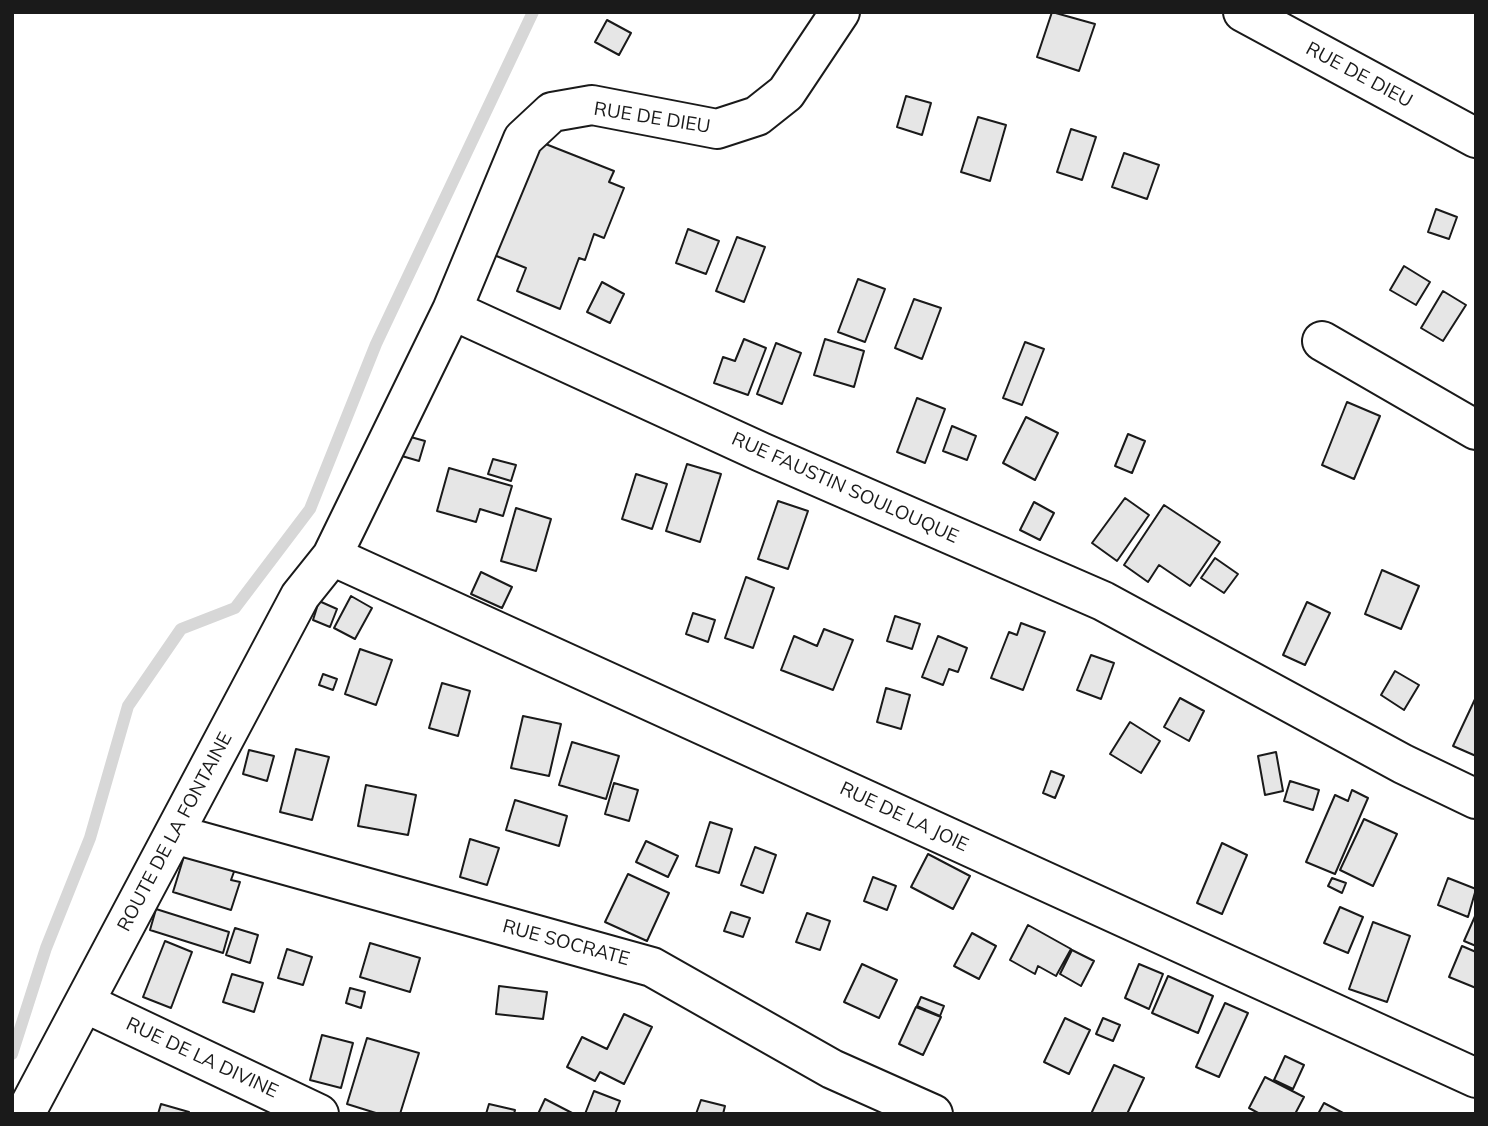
<!DOCTYPE html>
<html>
<head>
<meta charset="utf-8">
<style>
  body { margin:0 }
  #map { position:relative; width:1488px; height:1126px; overflow:hidden; background:#fff; font-family:Mulish,sans-serif }
  canvas { display:block }
  .frame { position:absolute; inset:0; border:14px solid #1a1a1a; pointer-events:none }
</style>
</head>
<body>
<div id="map">
<canvas width="1488" height="1126"></canvas>
<div class="frame"></div>
</div>
<script>
const g = document.querySelector('canvas').getContext('2d');
g.lineJoin = 'round';
function trace(path, color, width, dash) {
  g.strokeStyle = color;
  g.lineWidth = width;
  g.lineCap = dash ? 'butt' : 'round';
  g.setLineDash(dash || []);
  g.stroke(path);
}
function fillPath(path, color) {
  g.fillStyle = color;
  g.fill(path, 'evenodd');
}
function write(font, color, halo, rows, align = 'center') {
  g.font = font + ' Mulish,sans-serif';
  g.lineWidth = 5;
  g.setLineDash([]);
  g.textBaseline = 'middle';
  g.strokeStyle = halo;
  g.fillStyle = color;
  for (const [text, x, y, turn = 0] of rows) {
    g.save();
    g.translate(x, y);
    g.rotate((+turn || 0) * Math.PI / 180);
    g.textAlign = isNaN(turn) ? turn : align;
    if (halo) g.strokeText(text, 0, 0);
    g.fillText(text, 0, 0);
    g.restore();
  }
}
const stream = new Path2D(`
  M12 1054 46 948 90 838 128 706 181 629 235 608 310 509 376 344 533 12`);
const building = new Path2D(`
  M1052 12 1095 24 1079 71 1037 57Z
  M607 20 631 33 619 55 595 42Z
  M906 96 931 103 922 135 897 127Z
  M978 117 1006 125 990 181 961 172Z
  M1071 129 1096 137 1082 180 1057 172Z
  M538 141 614 171 609 182 624 188 604 238 594 234 585 260 579 258 560 309 517 291 526 268 494 255Z
  M1124 153 1159 165 1147 199 1112 187Z
  M1436 209 1457 217 1449 239 1428 232Z
  M688 229 719 241 706 274 676 263Z
  M737 237 765 247 744 302 716 291Z
  M1404 266 1430 282 1416 305 1390 290Z
  M858 279 885 289 865 342 838 332Z
  M602 282 624 294 610 323 587 312Z
  M1443 291 1466 305 1443 341 1421 328Z
  M914 299 941 308 922 359 895 348Z
  M744 339 766 348 748 395 714 383 723 357 735 361Z
  M825 339 864 351 854 387 814 375Z
  M1025 342 1044 349 1022 405 1003 398Z
  M776 343 801 353 782 404 757 394Z
  M917 398 945 409 925 463 897 452Z
  M1347 402 1380 416 1354 479 1322 465Z
  M1026 417 1058 433 1035 480 1003 463Z
  M952 426 976 436 967 460 943 451Z
  M400 434 425 441 419 461 395 454Z
  M1128 434 1145 441 1132 473 1115 466Z
  M493 459 516 465 511 481 488 474Z
  M687 464 721 474 700 542 666 531Z
  M449 468 512 486 503 516 480 509 476 522 437 511Z
  M636 474 667 484 652 529 622 519Z
  M1125 498 1149 515 1117 561 1092 543Z
  M778 501 808 511 788 569 758 559Z
  M1034 502 1054 513 1040 540 1020 530Z
  M1164 505 1220 542 1190 586 1159 565 1148 582 1124 565Z
  M516 508 551 519 536 571 501 561Z
  M1215 558 1238 574 1224 593 1201 578Z
  M1382 570 1419 586 1401 629 1365 614Z
  M481 572 512 587 502 608 471 594Z
  M746 577 774 588 753 648 725 638Z
  M351 596 372 608 355 639 334 628Z
  M319 601 337 609 330 627 313 620Z
  M1307 602 1330 613 1305 665 1283 655Z
  M693 613 715 620 708 642 686 634Z
  M895 616 920 624 912 649 887 641Z
  M1021 623 1045 632 1023 690 991 678 1009 632 1017 635Z
  M824 629 853 640 833 690 781 670 794 636 817 646Z
  M938 636 967 648 958 672 949 669 943 685 922 677Z
  M360 649 392 660 376 705 345 694Z
  M1091 655 1114 663 1101 699 1077 690Z
  M1395 671 1419 685 1404 710 1381 695Z
  M323 674 337 679 333 690 319 685Z
  M442 683 470 691 458 736 429 728Z
  M886 688 910 695 901 729 877 722Z
  M1476 697V756L1453 746Z
  M1180 698 1204 711 1189 741 1164 727Z
  M523 716 561 724 549 776 511 768Z
  M1130 722 1160 741 1141 773 1110 754Z
  M572 742 619 756 606 799 559 785Z
  M296 749 329 757 312 820 280 812Z
  M249 750 274 756 267 781 243 774Z
  M1276 752 1283 791 1265 795 1258 756Z
  M1051 771 1064 776 1055 798 1043 793Z
  M1290 781 1319 790 1313 810 1284 801Z
  M614 783 638 790 629 821 605 814Z
  M366 785 416 795 408 835 358 826Z
  M1352 790 1368 798 1335 874 1306 862 1335 795 1348 801Z
  M515 800 567 816 559 846 506 830Z
  M1364 819 1397 834 1373 886 1340 870Z
  M710 822 732 829 719 873 696 866Z
  M470 839 499 848 487 885 460 877Z
  M646 841 678 856 668 877 636 862Z
  M1222 843 1247 855 1222 914 1197 903Z
  M755 847 776 855 763 893 741 885Z
  M185 853 235 869 231 880 240 882 231 910 173 892Z
  M928 854 970 876 953 909 911 887Z
  M628 874 669 893 647 941 605 922Z
  M873 877 896 886 887 910 864 901Z
  M1332 878 1346 883 1342 893 1328 886Z
  M1448 878 1476 889 1468 917 1438 905Z
  M1340 907 1363 917 1348 953 1324 943Z
  M156 909 229 932 223 953 150 930Z
  M731 912 750 918 743 937 724 931Z
  M807 913 830 921 820 950 796 942Z
  M1476 914V946L1464 941Z
  M1373 922 1410 936 1387 1002 1349 989Z
  M1028 925 1071 949 1056 976 1038 966 1035 974 1010 960Z
  M235 928 258 935 250 963 226 955Z
  M972 933 996 946 979 979 954 966Z
  M165 941 192 952 171 1008 143 997Z
  M370 943 420 958 410 992 360 977Z
  M1462 946 1476 952V988L1449 977Z
  M287 949 312 957 303 985 278 978Z
  M1072 950 1094 961 1081 986 1060 974Z
  M862 964 897 980 879 1018 844 1002Z
  M1139 964 1163 974 1149 1009 1125 998Z
  M232 974 263 983 254 1012 223 1002Z
  M1168 976 1213 996 1198 1033 1152 1013Z
  M499 986 547 992 543 1019 496 1014Z
  M350 988 365 992 361 1008 346 1003Z
  M921 997 944 1006 940 1016 917 1006Z
  M1225 1003 1248 1013 1219 1077 1196 1067Z
  M916 1007 941 1017 923 1055 899 1044Z
  M624 1014 652 1027 624 1084 600 1072 595 1081 567 1067 582 1037 607 1049Z
  M1065 1018 1090 1030 1069 1074 1044 1062Z
  M1103 1018 1120 1025 1113 1041 1096 1034Z
  M322 1035 353 1043 341 1088 310 1080Z
  M367 1038 419 1053 400 1114H379L347 1104Z
  M1285 1056 1304 1065 1293 1089 1274 1080Z
  M1114 1065 1144 1078 1127 1114H1091Z
  M1265 1077 1304 1097 1295 1114H1260L1249 1108Z
  M594 1091 620 1101 615 1114H585Z
  M545 1099 574 1114H538Z
  M701 1100 725 1106 723 1114H696Z
  M1324 1103 1345 1114H1318Z
  M161 1104 189 1112V1114H158Z
  M489 1104 515 1110 514 1114H486Z`);
const minor = new Path2D(`
  M1243 12 1476 138
  M452 310 523 139 552 112 592 105 717 129 757 116 786 93 840 12
  M1322 341 1476 430
  M332 556 1476 1078
  M174 834 652 967 832 1069 933 1114
  M85 1003 319 1114
  M25 1114 300 596 332 556 452 310 761 452 1103 601 1403 764 1476 799`);
const streetNames = [
  ["RUE DE DIEU",1359,75,28],
  ["RUE DE DIEU",652,118,9],
  ["RUE FAUSTIN SOULOUQUE",845,488,24],
  ["RUE DE LA JOIE",904,817,25],
  ["ROUTE DE LA FONTAINE",175,832,-62],
  ["RUE SOCRATE",566,943,15],
  ["RUE DE LA DIVINE",202,1058,25]
];
trace(stream, '#d7d7d7', 12);
fillPath(building, '#e6e6e6');
trace(building, '#1a1a1a', 2);
trace(minor, '#1a1a1a', 42);
trace(minor, '#fff', 38);
write('19px', '#1a1a1a', '#fff', streetNames);
</script>
</body>
</html>
